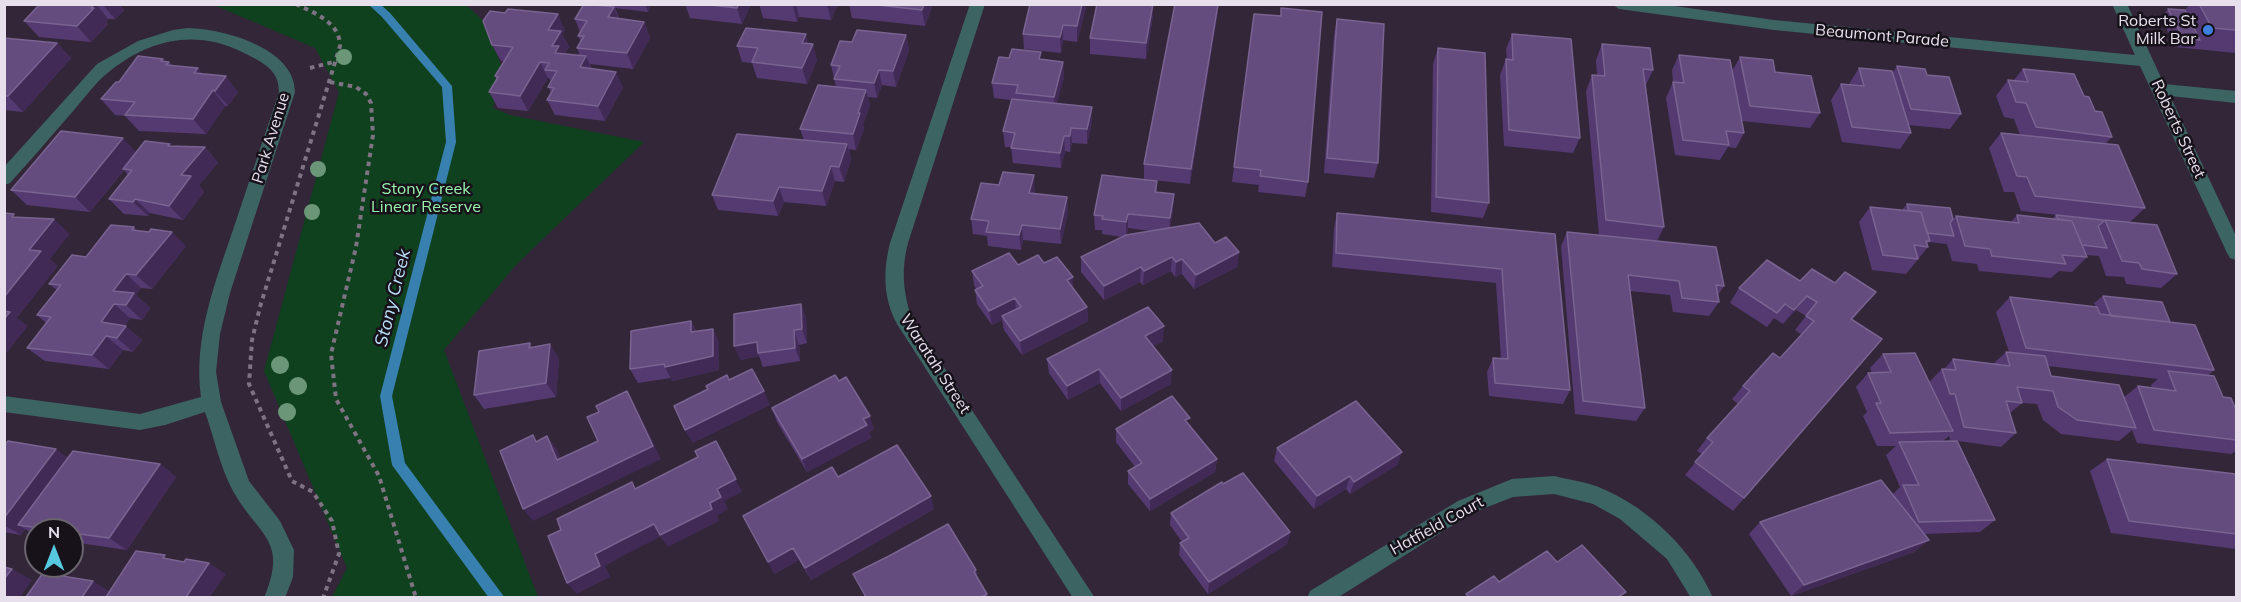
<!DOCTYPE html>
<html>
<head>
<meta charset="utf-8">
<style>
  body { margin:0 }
  #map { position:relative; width:2241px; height:602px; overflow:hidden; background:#332639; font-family:Mulish,sans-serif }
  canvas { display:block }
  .frame { position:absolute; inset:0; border:6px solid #e7dfeb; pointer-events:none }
  .north { position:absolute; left:24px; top:518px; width:60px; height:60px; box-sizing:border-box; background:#17121a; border:2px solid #6a646e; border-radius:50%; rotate:0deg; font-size:16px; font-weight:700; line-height:24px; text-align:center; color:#e7dfeb }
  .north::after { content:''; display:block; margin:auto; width:21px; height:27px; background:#56c9e0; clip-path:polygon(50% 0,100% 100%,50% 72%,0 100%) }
</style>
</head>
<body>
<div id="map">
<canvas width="2241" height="602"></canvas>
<div class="frame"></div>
<div class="north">N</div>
</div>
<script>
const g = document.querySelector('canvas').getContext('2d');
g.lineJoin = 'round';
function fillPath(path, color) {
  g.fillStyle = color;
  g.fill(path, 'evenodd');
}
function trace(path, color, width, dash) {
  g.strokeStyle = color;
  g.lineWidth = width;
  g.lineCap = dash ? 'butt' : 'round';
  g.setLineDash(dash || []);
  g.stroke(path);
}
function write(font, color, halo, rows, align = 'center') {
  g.font = font + ' Mulish,sans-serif';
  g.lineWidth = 5;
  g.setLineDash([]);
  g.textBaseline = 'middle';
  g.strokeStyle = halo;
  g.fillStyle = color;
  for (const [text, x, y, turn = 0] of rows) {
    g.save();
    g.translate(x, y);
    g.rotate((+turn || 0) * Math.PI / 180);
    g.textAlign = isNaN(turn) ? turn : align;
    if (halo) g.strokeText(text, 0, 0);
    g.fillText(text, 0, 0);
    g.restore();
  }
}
const green = new Path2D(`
  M214 5H466L484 21 503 70 493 108 510 115 644 142 517 264 444 350 538 597H332L347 568 264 371 339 92 315 48Z`);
const stream = new Path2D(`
  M368 4H380L390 13 452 86 456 142 392 396 405 463 505 598H489L392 465 380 396 446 142 442 87 382 17Z`);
const path = new Path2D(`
  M296 4C314 13 340 22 340 46L260 307 252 340 249 384 292 481 313 492 332 521 339 554 323 598
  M310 68 337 61
  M330 82 356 87 366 94 371 103 373 135 356 247 331 354 336 399 379 476 416 598`);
const minor = new Path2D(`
  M970 4H985L908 243C901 270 903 290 911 317L1095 598H1073L897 324C883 298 883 271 890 243Z
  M1612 4H1660L1774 20 2135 55 2112 4H2127L2164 84 2236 91V103L2170 96 2236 236V260L2230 258 2227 253 2140 66 1774 30 1619 9Z
  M188 28C224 29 295 48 295 92L230 293 220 334 216 372 221 402 249 481 280 521 294 550 293 577 285 598H264C289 539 258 536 233 491 220 467 214 437 205 412L165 425 140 430 4 412V396L140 414 201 397C193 338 215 283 234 227 249 182 264 137 279 92 279 68 261 62 242 52 196 29 150 39 110 71 94 83 81 103 67 118 48 140 29 162 10 183L4 185V167L97 64 138 41 173 30Z
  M1554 476C1570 480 1588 482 1603 489 1650 509 1693 551 1713 598H1691L1667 559 1620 519 1593 504 1554 494 1513 497 1472 513 1337 598H1307L1310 591 1458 501 1512 479Z`);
const trees = [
  [344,57,8],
  [318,169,8],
  [312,212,8],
  [280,365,9],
  [298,386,9],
  [287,412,9]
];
const wall = new Path2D(`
  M40 4H119L124 10 115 19H108L106 22 108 24 91 42 39 37 24 21Z
  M605 4H651L648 12 615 8 619 18 644 22 650 38 633 69 590 64 592 69 623 87 605 121 555 115 547 100 551 92 548 87 551 82 549 78H548L528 111 498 108 489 92 497 80 495 76 504 61H501L492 45 565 30 562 34 569 47 564 54 580 56 577 48 581 42 578 36 580 32 575 19 606 6Z
  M685 4H751L742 24 690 18Z
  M759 4H838L831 20 799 17 797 22 763 18Z
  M849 4H933L925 26 852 18Z
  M1030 4H1087L1077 42 1063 40 1061 53 1024 49 1023 34Z
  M1175 4H1219L1190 184 1144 179V164Z
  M2190 4H2236V53L2175 47 2161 17 2168 9 2185 10Z
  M1254 14 1308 182 1305 197 1258 192 1259 185 1232 182Z
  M1153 16 1146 59 1090 54V38Z
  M1337 19 1378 163 1374 178 1324 173 1334 35Z
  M1512 34 1580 138 1573 153 1504 146 1500 75 1506 59H1507L1506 49Z
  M906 35 909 50 896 87 882 85 877 98 868 97 870 106 863 124 864 129 856 150 849 149 851 159 844 182 835 181 826 206 784 202 778 216 718 210 712 195 804 140 800 129 836 87 831 65 852 42Z
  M4 38 57 43 71 58 23 112 4 110Z
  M809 43 817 60 807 84 757 78 752 63 742 62 737 46Z
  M1602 44 1653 70 1646 85 1664 227 1657 241 1724 286 1718 295 1719 302 1709 316 1673 312 1670 295 1630 291 1645 408 1636 421 1575 414 1561 246 1567 232 1599 235 1586 91 1592 75 1597 76 1596 60Z
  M1438 48 1489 203 1483 218 1431 212 1433 64Z
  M1679 55 1732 71 1740 57 1820 113 1810 128 1742 121 1744 133 1736 148 1728 147 1720 160 1675 155 1666 98 1673 82 1672 70Z
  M1042 59 1063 62 1064 77 1057 103 1092 122 1087 144 1072 143 1070 152 1065 151 1061 168 1013 163 1011 147H1005L1003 131 1011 100 994 98 992 83Z
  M165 61 169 62 173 66 202 74 238 92 228 106H225L206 134 139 131 125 116 115 115 101 99 119 82Z
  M1897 66 1927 75 1961 114 1950 129 1908 125 1911 133 1900 149 1842 142 1831 100 1841 84 1849 85V84L1859 68 1893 72Z
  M2023 69 2084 96 2112 137 2106 143 2145 208 2130 222 2177 274 2161 288 2126 284 2124 277 2106 276 2099 256 2086 255 2087 257 2072 272 2059 271 2051 278 1979 271 1977 264 1952 261 1947 244 1929 242 1927 244 1928 247 1906 274 1872 270 1859 222 1870 207 1902 210 1907 204 1953 219 1956 216 2011 222 2017 215 2052 219 2056 215 2104 221 2105 220 2021 211 2014 192H2004L1989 148 2001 133 2020 135 2014 119 2004 117 1996 96 2008 80 2013 81Z
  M172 146 205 147 218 163 199 185 204 192 183 220 150 213 148 216 124 214 109 199 128 175 124 170 90 212 27 205 11 190 136 152Z
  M1157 181V192L1174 194 1173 209 1170 228 1215 243 1239 252 1237 267 1194 289 1182 274 1175 277 1171 271 1143 285 1140 282 1104 300 1081 272V257L1122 237 1102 234V230H1095L1094 215ZM1128 228 1150 231 1127 235Z
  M1035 191 1034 194 1067 197 1068 212 1061 244 1023 240 1021 250 988 246 987 236 973 234 971 219Z
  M1337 213 1555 234 1570 390 1563 404 1489 396 1487 372 1493 358 1501 359 1496 283 1332 267 1334 228Z
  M134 227 137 231 186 246 152 289 141 288 136 295 150 308 142 320 130 318 125 326 142 340 133 352 123 350 109 369 45 361 27 348 46 323 37 315 57 290 49 284 86 257Z
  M1044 263 1073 289 1087 307 1088 321 1022 355 1004 330 1002 320 992 325 977 304 975 290 976 289 974 285 972 271 1018 265Z
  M1800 281 1864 306 1852 320 1882 339 1733 511 1685 475 1702 454 1697 451 1707 438 1738 404 1732 399 1743 386 1780 358 1802 335 1795 330 1806 316 1796 310 1783 324 1774 318 1767 327 1730 303 1739 288Z
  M2103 296 2170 322 2214 370 2207 376 2223 397 2236 410V451L2231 454 2137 443 2132 430 2119 441 2061 434 2043 420 2037 404 2022 403 2010 413 2016 433 2001 447 1958 441 1995 520 1980 532 1923 534 1929 540 1914 552 1791 596 1749 534 1760 522 1892 495 1900 487 1886 455 1896 446H1877L1863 416 1867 412 1856 387 1868 373H1872L1870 368 1883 354 1929 382 1942 369H1944L1953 359 1993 364 2006 352H2009L1996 312 2010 297 2096 307 2094 303ZM2048 366 2158 379 2151 385 2152 388 2138 386 2124 397 2051 376ZM1949 436 1950 440 1954 441H1943Z
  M801 304 806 318 807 343 799 345 800 361 763 367 759 356 740 360Z
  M691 321 696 331 713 329 719 343V370L672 381 671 378 638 383 630 369Z
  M1163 341 1153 346 1171 384 1121 411 1100 383 1068 400 1049 373 1047 359Z
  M530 343 532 347 559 358 556 397 484 409 474 395Z
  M839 381 874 429 869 432 871 438 807 472 777 422 772 408Z
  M1189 424 1217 459 1215 472 1150 511 1128 484V471L1135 467 1116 442V429Z
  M4 445 68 457 160 464 176 477 127 550 72 542V530H36V535L25 529 21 535 4 532Z
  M1277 448 1402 452 1397 465 1350 494 1346 489 1314 509 1274 461Z
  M2107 459 2236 474V549L2111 533 2090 471Z
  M838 477 934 509 811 580 799 560 774 574Z
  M1223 484 1290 532 1287 544 1208 594 1179 555 1180 543 1182 542 1170 525 1171 513Z
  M976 570 978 580 987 594 988 597H865L853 574Z`);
const shadedWall = new Path2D(`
  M94 4H96L108 19 106 22 108 24 91 42 77 26Z
  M102 4H119L124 10 115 19Z
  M645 4H651L648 12Z
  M739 4H751L742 24 737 8Z
  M793 4H796L799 17 797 22 793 6Z
  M838 4 831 20 827 5Z
  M924 4H933L925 26 922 10Z
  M1082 4H1087L1077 42V26Z
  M1153 4V16L1146 59V43Z
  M1218 4V13L1190 184 1191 169Z
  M614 7 620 23 608 17Z
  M558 14 565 30 562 34 569 47 563 55V69L552 46 548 30Z
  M644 22 650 38 633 69 627 53Z
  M1063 25V40L1061 53 1060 37Z
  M806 34 810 49 802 43Z
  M906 35 909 50 896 87 893 71Z
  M57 43 71 58 23 112 8 96Z
  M813 44 817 60 807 84 802 68Z
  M586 56 593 72 580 67Z
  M540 62 548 78 528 111 520 96Z
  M1063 62 1064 77 1055 113 1054 97Z
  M198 68 210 84 194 73Z
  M879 70 882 85 877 98 874 83Z
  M616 72 623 87 605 121 598 106Z
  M226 76 238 92 228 106 215 91Z
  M213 90 225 106 206 134 193 119Z
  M866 90 870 106 863 124 864 129 856 150 853 134 858 113Z
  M1092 107V122L1087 144V129Z
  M1071 128 1072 143 1070 152V136Z
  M1064 136 1065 151 1061 168 1060 153Z
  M123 138 137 153 90 212 75 197Z
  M847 144 851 159 844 182 839 167Z
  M205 147 218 163 199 185 204 192 183 220 169 206 181 175Z
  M831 166 835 181 826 206 822 191Z
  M1034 175 1035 191 1031 208 1029 193Z
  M779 187 784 202 778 216 773 201Z
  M1174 194 1173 209 1169 233 1170 218Z
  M1067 197 1068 212 1061 244 1060 229Z
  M135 199 150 213 148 216 133 202Z
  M1128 214V228L1126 237V222Z
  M54 219 70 234 50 259 58 266 17 318 28 326 4 356V297L29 250Z
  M1022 225 1023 240 1021 250 1019 235Z
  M172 232 186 246 152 289 136 275Z
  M1239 252 1237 267 1194 289 1196 275Z
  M1172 257 1171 271 1143 285 1144 271Z
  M1182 259V274L1175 277 1176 262Z
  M1141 267 1140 282 1104 300V286Z
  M126 274 141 288 136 295 150 308 142 320 126 305 113 291Z
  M1073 277V291L1067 280Z
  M1807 296 1796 310 1783 324 1794 310Z
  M1015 298 1016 313 1002 316V320L992 325 989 311Z
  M114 304 130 318 117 337 101 322Z
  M801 304 806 318 807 343 802 329Z
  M1087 307 1088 321 1022 355 1020 341Z
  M691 321 698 335 691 332Z
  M126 326 142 340 133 352 117 338Z
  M1164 326 1163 341 1145 350V336Z
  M713 329 719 343V370L672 381 665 367Z
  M794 330 799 345 800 361 795 348Z
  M106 336 123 350 109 369 92 355Z
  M757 342 758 353 759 356 740 360 734 346Z
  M550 344 559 358 556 397 546 383Z
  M1099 369 1100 383 1068 400 1067 386Z
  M1172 370 1171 384 1121 411V398Z
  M627 391 635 405 661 459 533 521 523 509 653 446Z
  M764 391 770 405 693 443 685 430Z
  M870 416 874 429 869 432 871 438 807 472 802 459 863 419Z
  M547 436 557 449 567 473 557 460Z
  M716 441 742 492 724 501 728 509 717 516 719 521 668 547 660 537 630 552 605 566 610 577 577 594 567 583 595 554 654 524 717 489Z
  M56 449 74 462 18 525 25 529 21 535 4 525V518Z
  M1402 452 1397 465 1350 494 1354 482Z
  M1217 459 1215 472 1150 511V499Z
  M160 464 176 477 127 550 109 538Z
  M1350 476 1346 489 1314 509 1317 496Z
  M931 496 934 509 811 580 805 568Z
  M1290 532 1287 544 1208 594 1209 582Z
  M1929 540 1914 552 1791 596 1804 585Z
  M793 548 799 560 774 574 768 562Z
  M209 563 226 574 210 597H186Z
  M12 569 32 580 20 597H4V579Z
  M93 581 112 593 109 597H82Z`);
const building = new Path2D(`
  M40 4H94L91 8H94L77 26 24 21Z
  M584 4 614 7 608 17 644 22 627 53 577 48 584 36H578L587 21 575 19Z
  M702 4H739L737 8Z
  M869 4H924L922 10Z
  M1030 4H1082L1077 26 1063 25 1060 37 1023 34Z
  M1097 4H1153L1146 43 1090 38Z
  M1175 4H1218L1191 169 1144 164Z
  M2199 4H2236V30L2212 28Z
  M1281 8 1322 12 1308 182 1260 176 1261 170 1234 167 1254 14 1281 16Z
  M508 9 558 14 548 30 561 31 552 46H559L555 53 586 56 580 67 616 72 598 106 547 100 554 88 548 87 557 71 545 70 549 63 540 62 520 96 489 92 498 77 495 76 513 47 492 45 483 21 490 11 505 13Z
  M2168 9 2185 10 2200 40 2183 38Z
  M1337 19 1384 24 1378 163 1327 158Z
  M746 28 806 34 802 43 813 44 802 68 752 62 758 48 737 46Z
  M857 30 906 35 893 71 879 70 874 83 834 79 840 66 831 65 840 41 852 42Z
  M1512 34 1571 39 1580 138 1509 130 1506 59 1513 60Z
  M4 38 57 43 8 96H4Z
  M1602 44 1650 48 1653 70 1643 69 1664 227 1606 220 1592 75 1605 76Z
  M1438 48 1485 53 1489 203 1436 197Z
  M1012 49 1041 52 1039 59 1063 62 1054 97 1016 93 1018 85 992 83 999 57 1009 58Z
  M1679 55 1730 60 1744 133 1726 131 1729 145 1683 140 1673 82 1684 83Z
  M138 56 163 59 161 61 169 62 166 65 198 68 194 73 226 76 215 91 213 90 193 119 125 115 135 102 101 99 116 82H119Z
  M1740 57 1773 60 1775 72 1811 76 1820 113 1750 106Z
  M1897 66 1925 69 1927 75 1949 77 1961 114 1911 109Z
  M1859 68 1892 71 1911 133 1852 127 1841 84 1864 86Z
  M2023 69 2074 74 2084 96 2089 97 2095 111 2102 112 2112 137 2036 127 2026 103 2016 102 2008 80 2028 82Z
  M818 85 866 90 858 113H860L853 134 800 129Z
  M1012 99 1092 107 1087 129 1071 128 1070 136H1064L1060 153 1011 148 1015 133 1003 131Z
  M61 131 123 138 75 197 11 190Z
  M2001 133 2118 145 2145 208 2035 196 2027 177 2017 176Z
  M737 134 847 144 839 167 831 166 822 191 779 187 773 201 712 195Z
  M145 141 170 144 168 146 205 147 181 175 191 176 169 206 135 199 133 202 109 199 132 170 123 169Z
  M1003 172 1034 175 1029 193 1067 197 1060 229 1022 225 1019 235 986 232 989 221 971 219 981 183 999 185Z
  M1102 175 1157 181 1155 192 1174 194 1170 218 1128 214 1126 222 1102 219 1103 216 1094 215Z
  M1907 204 1950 208 1953 219 1950 223 1954 236 1927 233 1921 212 1909 211Z
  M1870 207 1921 212 1930 241H1926L1928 247 1914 245 1918 259 1883 255Z
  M4 213 14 214 12 217 54 219 29 250 41 251 4 297Z
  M1337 213 1555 234 1570 390 1495 383 1493 358 1508 359 1502 269 1336 253Z
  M2017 215 2072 221 2087 257 2062 255 2066 264 1992 256 1990 249 1965 246 1956 216 2019 223Z
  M2056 215 2103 220 2104 221 2098 226 2107 248 2082 245 2072 221 2058 219Z
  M2105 220 2157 225 2177 274 2142 269 2139 263 2122 261Z
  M1199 223 1215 243 1226 237 1239 252 1196 275 1182 259 1176 262 1172 257 1144 271 1141 267 1104 286 1081 257 1126 235Z
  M111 225 134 227 132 230 149 232 151 229 172 232 136 275 126 274 113 291 134 293 126 305 114 304 101 322 126 326 117 338 106 336 92 355 27 348 51 317 37 315 61 285 49 284 72 255 86 257Z
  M1567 232 1716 247 1724 286 1716 285 1719 302 1682 298 1679 281 1628 275 1645 408 1583 401Z
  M1009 253 1018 265 1038 255 1044 263 1057 257 1073 277 1067 280 1087 307 1020 341 1002 316 1021 307 1015 298 989 311 975 290 983 286 972 271Z
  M1767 260 1800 281 1812 269 1835 283 1845 272 1876 292 1851 319 1882 339 1744 498 1695 462 1713 442 1707 438 1750 391 1743 386 1773 353 1780 358 1814 321 1806 316 1817 302 1807 296 1794 310 1785 304 1777 313 1739 288Z
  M2103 296 2162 302 2170 322 2111 316Z
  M2010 297 2097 307 2100 314 2195 325 2214 370 2026 348Z
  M801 304 802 329 794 330 795 348 758 353 757 342 734 346V314Z
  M1148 307 1164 326 1145 336 1172 370 1121 398 1099 369 1067 386 1047 359Z
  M4 311 10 312 4 319Z
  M691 321V332L713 329V356L665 367 664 364 630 369 631 331Z
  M530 343 529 348 550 344 546 383 474 395 479 351Z
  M2006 352 2045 356 2051 376 2119 385 2136 428 2077 420 2058 407 2053 391 2017 387 2022 403 2006 401 2016 433 1964 427 1955 394H1950L1942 369 1956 370 1953 359 2010 366Z
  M1915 353 1953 431 1890 433 1876 403H1881L1868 373 1891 372 1883 354Z
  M752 369 764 391 685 430 674 406 708 389 706 386 727 375 729 380Z
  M2168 371 2214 376 2223 397 2231 398 2236 410V440L2154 430 2138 386 2176 391Z
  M835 375 839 381 846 377 870 416 863 419 867 425 802 459 772 408Z
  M627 391 653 446 523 509 500 451 533 435 536 442 547 436 557 460 598 441 587 417 599 412 596 406Z
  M1172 396 1190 418 1185 420 1217 459 1150 499 1128 471 1142 463 1116 429Z
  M1356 401 1402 452 1354 482 1350 476 1317 496 1277 448Z
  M8 441 56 449 4 518V445Z
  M716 441 736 479 717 489 721 497 710 503 712 509 660 535 654 524 622 540 595 554 600 566 567 583 548 536 561 530 557 519 632 482 635 489 698 457 695 451Z
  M1957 441 1995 520 1919 522 1903 485H1919L1899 442Z
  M897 445 931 496 805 568 793 548 768 562 743 516 832 467 838 477Z
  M73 451 160 464 109 538 72 533V530H54L18 525Z
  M2107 459 2236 474V534L2129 521Z
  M1243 473 1290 532 1209 582 1180 543 1189 538 1171 513 1222 482 1223 484Z
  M1881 480 1929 540 1804 585 1760 522Z
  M948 524 976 570 974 572 987 594 982 597H866L853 574 889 556Z
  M1582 545 1626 592 1618 597H1469L1466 594 1494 576 1499 582 1547 551 1557 562Z
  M136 551 165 555 163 558 184 562 186 559 209 563 186 597H106Z
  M4 567 12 569 4 579Z
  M43 573 93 581 82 597H26Z`);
const markers = [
  [2208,30,6,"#3f7fe0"]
];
const poiNames = [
  ["Roberts St",2196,21],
  ["Milk Bar",2196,39]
];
const streetNames = [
  ["Beaumont Parade",1882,36,5],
  ["Roberts Street",2178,129,65],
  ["Park Avenue",271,138,-73],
  ["Waratah Street",935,364,57],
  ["Hatfield Court",1437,526,-29]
];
const parkNames = [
  ["Stony Creek",426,189],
  ["Linear Reserve",426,207]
];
const waterNames = [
  ["Stony Creek",393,298,-76]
];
fillPath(green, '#0f411e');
fillPath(stream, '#3880af');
trace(path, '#7e7383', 4, [4.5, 4.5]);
fillPath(minor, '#3c6463');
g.fillStyle = '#6b9778';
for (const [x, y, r] of trees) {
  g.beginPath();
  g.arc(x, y, r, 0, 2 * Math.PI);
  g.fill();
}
fillPath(wall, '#553a72');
fillPath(shadedWall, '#412b56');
fillPath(building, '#654c7f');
trace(building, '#796390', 1.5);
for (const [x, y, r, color] of markers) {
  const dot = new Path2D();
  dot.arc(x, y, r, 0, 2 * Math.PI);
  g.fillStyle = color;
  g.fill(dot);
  trace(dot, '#17121a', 2);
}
write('16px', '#e7dfeb', '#17121a', poiNames, 'right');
write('16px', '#e7dfeb', '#17121a', streetNames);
write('16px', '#99f3ac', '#17121a', parkNames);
write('italic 18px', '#bbdffa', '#17121a', waterNames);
</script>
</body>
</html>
